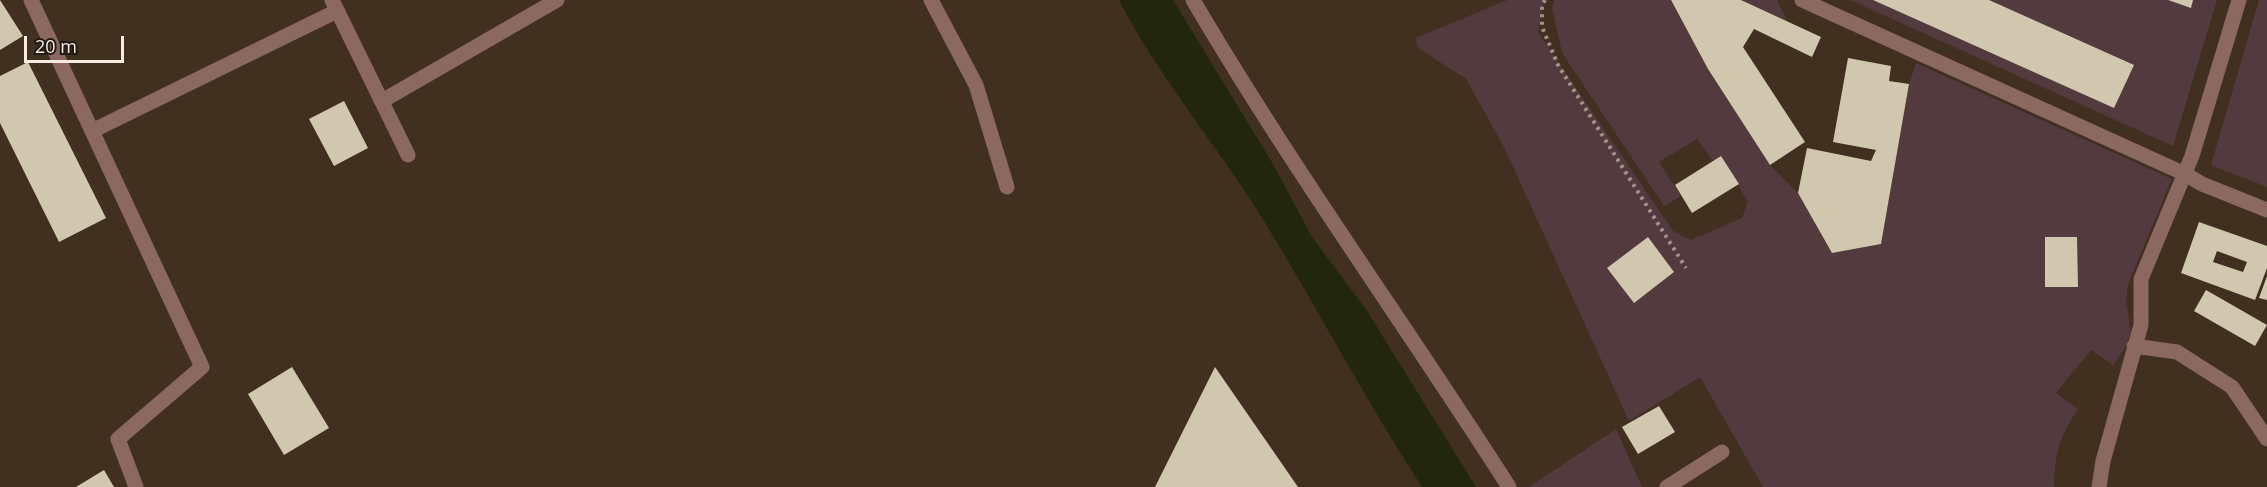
<!DOCTYPE html>
<html>
<head>
<meta charset="utf-8">
<style>
  body { margin:0 }
  #map { position:relative; width:2267px; height:487px; overflow:hidden; background:#412f20; font-family:"Open Sans",sans-serif }
  canvas { display:block }
  .scale { position:absolute; left:24px; top:36px; width:100px; height:27px; box-sizing:border-box; border:3px solid #f7ebe2; border-top:0; padding-left:8px; font-size:18px; line-height:21px; white-space:nowrap; color:#f7ebe2; -webkit-text-stroke:4px #211913; paint-order:stroke }
</style>
</head>
<body>
<div id="map">
<canvas width="2267" height="487"></canvas>
<div class="scale">20 m</div>
</div>
<script>
const g = document.querySelector('canvas').getContext('2d');
g.lineJoin = 'round';
function fillPath(path, color) {
  g.fillStyle = color;
  g.fill(path, 'evenodd');
}
function trace(path, color, width, dash) {
  g.strokeStyle = color;
  g.lineWidth = width;
  g.lineCap = dash ? 'butt' : 'round';
  g.setLineDash(dash || []);
  g.stroke(path);
}
const green = new Path2D(`
  M1507 0H1544L1538 32 1673 231 1691 240 1742 218 1748 202 1721 156 1713 161 1697 139 1659 162 1681 196 1664 206 1562 53 1552 7 1555 0H1671L1708 69 1770 165 1798 193 1832 253 1881 244 1909 84 1916 63 2172 179 2128 284 2126 302 2131 332 2125 348 2113 365 2091 350 2056 393 2078 409C2059 437 2055 453 2054 487H1763L1700 377 1629 421 1504 147 1466 79 1418 48 1416 38Z
  M1741 0H1777L1787 21Z
  M1850 0H2217L2173 146Z
  M2259 0H2267V187L2211 165Z
  M1616 429 1642 487H1529Z`);
const water = new Path2D(`
  M1119 0H1173L1273 164 1312 237 1367 311 1476 487H1422C1366 401 1318 309 1264 221 1218 146 1159 78 1119 0Z`);
const building = new Path2D(`
  M0 0 23 36 0 50Z
  M1671 0H1741L1821 37 1812 57 1754 29 1743 47 1805 142 1770 165 1708 69Z
  M1873 0H1989L2134 65 2114 108Z
  M2168 0H2193L2191 8Z
  M1848 58 1891 66 1889 81 1909 84 1881 244 1832 253 1798 193 1807 148 1871 161 1876 150 1833 142Z
  M28 62 106 218 59 242 0 123V76Z
  M344 101 368 148 334 166 309 119Z
  M1721 156 1739 184 1692 213 1675 185Z
  M2199 222 2267 246V268L2255 300 2181 273ZM2217 251 2247 262 2243 272 2213 262Z
  M1648 237 1674 272 1634 303 1607 268Z
  M2045 237H2077L2078 287H2045Z
  M2267 276V300L2259 298Z
  M2206 290 2267 325 2255 346 2194 311Z
  M292 367 329 428 284 455 248 394Z
  M1215 367 1298 487H1155Z
  M1659 406 1675 432 1638 454 1622 427Z
  M104 470 114 487H76Z`);
const path = new Path2D(`
  M1545 0 1542 5V27L1558 65 1686 268`);
const minor = new Path2D(`
  M31 0 202 367 118 439 136 487
  M332 0 408 155
  M931 0 976 85 1007 187
  M1193 0C1291 167 1405 324 1509 487
  M1802 0 2185 174 2202 184 2267 210
  M382 101 557 0
  M92 131 337 11
  M2134 346 2177 352 2232 387 2267 439
  M1667 487 1722 452
  M2099 487 2103 461 2141 325V279L2192 156 2239 0`);
fillPath(green, '#533a3f');
fillPath(water, '#22260c');
fillPath(building, '#d1c7ae');
trace(path, '#a39488', 4, [3, 4.5]);
trace(minor, '#8b6860', 15);
</script>
</body>
</html>
